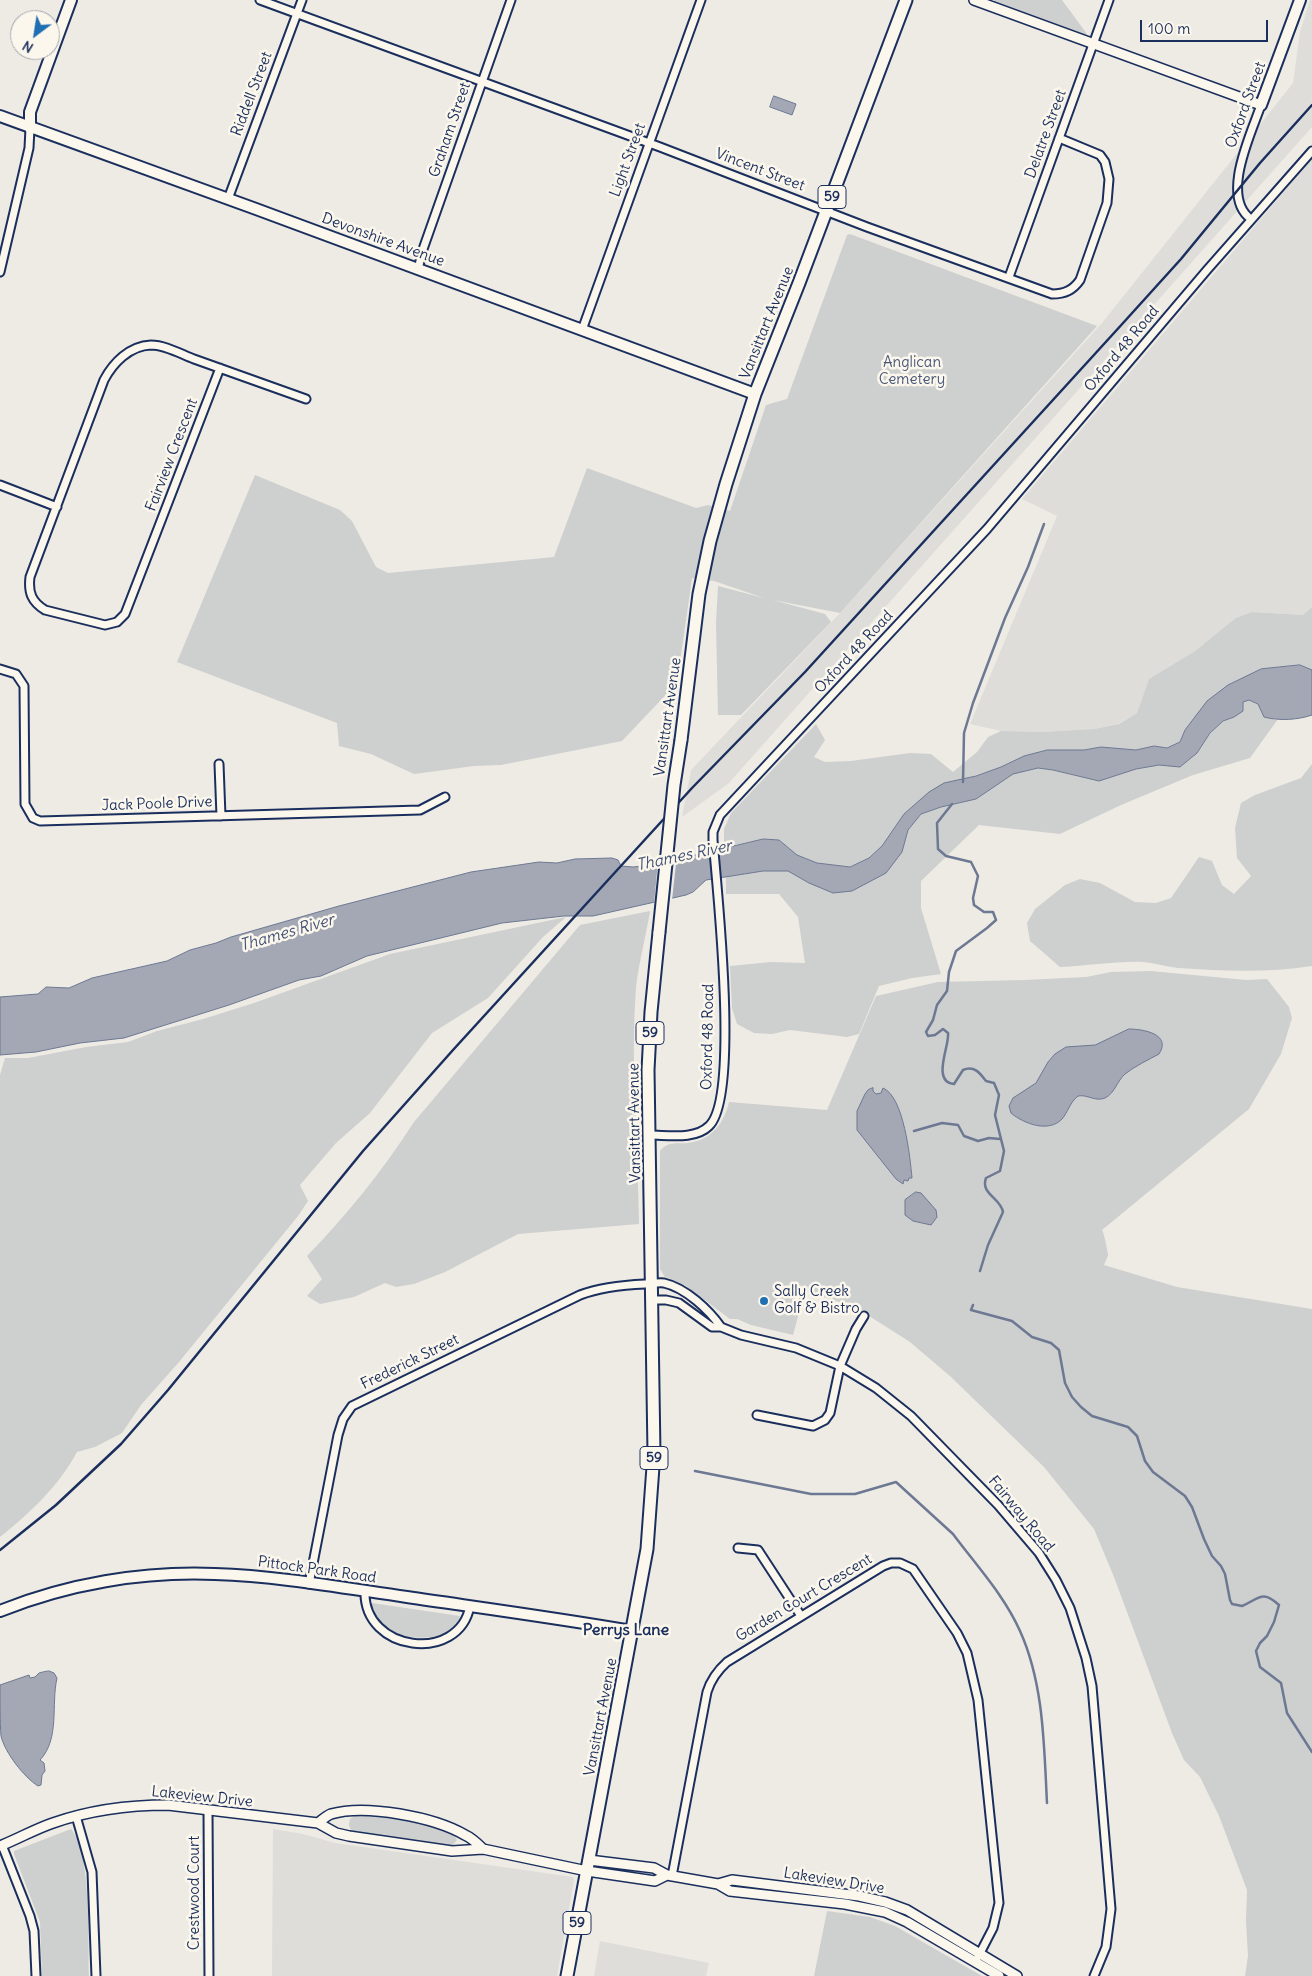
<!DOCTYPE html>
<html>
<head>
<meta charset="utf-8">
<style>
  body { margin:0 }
  #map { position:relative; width:1312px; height:1976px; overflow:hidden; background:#eeebe4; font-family:Delius,sans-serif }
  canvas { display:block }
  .north { position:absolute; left:10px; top:10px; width:50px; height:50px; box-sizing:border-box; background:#fbf7ec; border:1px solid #a1a7b3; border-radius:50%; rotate:211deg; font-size:14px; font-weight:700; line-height:20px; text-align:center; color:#1b2f5e }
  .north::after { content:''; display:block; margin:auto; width:18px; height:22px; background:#1f6fb2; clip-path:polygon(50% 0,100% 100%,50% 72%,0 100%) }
  .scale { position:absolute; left:1140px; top:20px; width:128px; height:22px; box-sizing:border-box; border:2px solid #1b2f5e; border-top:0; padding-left:6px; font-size:15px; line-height:18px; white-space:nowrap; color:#1b2f5e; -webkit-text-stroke:4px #fbf7ec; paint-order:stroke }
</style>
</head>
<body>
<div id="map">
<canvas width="1312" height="1976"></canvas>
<div class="north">N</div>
<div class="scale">100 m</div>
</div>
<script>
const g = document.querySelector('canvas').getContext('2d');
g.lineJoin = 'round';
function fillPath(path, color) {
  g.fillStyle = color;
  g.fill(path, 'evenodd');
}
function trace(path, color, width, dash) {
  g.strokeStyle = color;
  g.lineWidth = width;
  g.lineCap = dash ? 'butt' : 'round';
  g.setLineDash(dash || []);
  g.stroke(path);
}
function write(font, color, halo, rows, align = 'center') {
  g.font = font + ' Delius,sans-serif';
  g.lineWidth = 5;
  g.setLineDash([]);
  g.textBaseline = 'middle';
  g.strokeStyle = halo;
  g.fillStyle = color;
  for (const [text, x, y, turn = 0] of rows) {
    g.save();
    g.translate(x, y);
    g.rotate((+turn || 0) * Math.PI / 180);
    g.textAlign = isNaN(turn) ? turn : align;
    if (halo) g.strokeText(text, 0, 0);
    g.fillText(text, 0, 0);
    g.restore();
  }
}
const built = new Path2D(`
  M1310 0H1312V127L728 784 682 817 691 770 840 613 1102 323 1293 83 1300 32Z
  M1312 159V607L1303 615 1253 612 1236 619 1195 651 1149 679 1137 713 1118 724 1094 729 1042 732 1001 731 970 724 1057 516 1022 499Z
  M273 1829 303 1834 335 1843 573 1877 574 1880 557 1976H272Z
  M600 1941 709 1963 706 1976H594Z`);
const green = new Path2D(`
  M994 0H1062L1087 34H1080L994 2Z
  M850 234 1097 326 840 613 773 600 825 614 831 622 741 715H718L716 623 718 586 764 598 714 581 692 578 677 683 622 741 501 765 474 766 414 774 371 754 339 746 337 723 177 662 255 475 340 510 352 521 376 567 388 573 554 557 587 468 696 508 708 505 730 511 766 405 787 399 847 235Z
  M1312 607V670L1300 665 1185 730 1180 742 1167 748 1154 746 1136 750 1101 747 1084 750H1047L1024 756 1001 767 962 780 904 814 882 846 869 858 849 867 817 863 797 855 779 840 763 839 724 847V829L731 813 816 724 825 740 814 757 825 762 851 761 910 753 931 754 953 772 977 752 988 737 1001 731 1042 732 1094 729 1119 724 1137 713 1149 679 1195 651 1236 618 1252 612 1303 615Z
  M1249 700 1258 704 1275 720 1278 719 1250 758 1193 775 1121 805 1060 834 979 825 921 881V908L941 974 912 978 879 986 859 1034 847 1037 790 1030 772 1034 754 1033 737 1024 732 1008 730 966 771 962 805 963 798 917 779 894H726V876L763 871H788L809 883 902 852 908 830 921 814 941 807 976 799 1013 774 1038 768 1053 770 1099 781 1136 769 1159 765 1180 767C1186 762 1193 757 1198 751 1210 735 1214 723 1234 717L1243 702Z
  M1312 764V966C1267 973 1223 971 1178 968 1167 967 1155 963 1144 962 1115 961 1088 966 1060 967L1030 941 1027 923 1035 909 1065 885 1080 879 1100 883 1135 902 1156 903 1171 898 1199 857 1212 861 1222 885 1234 894 1251 876 1237 858 1235 828 1241 803 1255 795 1301 778Z
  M650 911C646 936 639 962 636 987 630 1066 638 1145 639 1224L518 1234 445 1272 414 1284 396 1287 385 1283 354 1297 320 1304 307 1296 322 1279 307 1256C347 1215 383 1170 414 1122L580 925Z
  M566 917 543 937 488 998 432 1033 370 1113 336 1143 300 1185 308 1201 298 1216 179 1362 141 1405 122 1433 95 1447 77 1452C58 1487 30 1513 0 1537V1075L5 1058H28L86 1047 128 1042 157 1031 203 1019 254 1003 390 954Z
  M1151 971 1246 980 1267 979 1289 1007 1292 1018 1281 1054 1249 1109 1102 1230C1104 1233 1107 1249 1108 1254 1108 1257 1105 1262 1104 1265L1177 1287 1312 1309V1976H1245L1248 1956 1246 1921 1247 1890 1219 1816 1200 1777 1184 1760 1172 1733 1114 1577 1094 1529 1044 1467 951 1377 910 1342 855 1307 805 1291 793 1335 751 1325 737 1319H730L686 1286 665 1277 660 1269V1151C668 1141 676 1144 688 1143 712 1140 724 1123 729 1102L827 1110 876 996 938 982 1025 980 1086 977 1111 972Z
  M372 1603 460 1616C450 1652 370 1640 372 1603Z
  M365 1815C383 1818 451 1822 457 1840L452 1846 355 1832C349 1829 348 1826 350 1819L354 1816Z
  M71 1829C92 1854 88 1942 89 1976H42L40 1922 14 1854V1851Z
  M827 1911 870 1917 895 1926 982 1976H814Z`);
const water = new Path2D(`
  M774 96 796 104 792 115 770 107Z
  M1300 665 1312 670V715C1298 720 1279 721 1264 717L1258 704 1249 700 1243 702V711L1234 717 1223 721 1210 733 1197 753 1180 767 1159 765 1136 769 1099 781 1053 770 1038 768 1013 774 976 799 941 807 921 814 908 830 902 852 886 873 852 891 833 893 809 883 788 871H763L706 880 693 892 686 895 593 916H564L502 923 367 956 321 976 299 980 229 1005 124 1038 80 1043 36 1052 0 1055V997L38 994 46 987 69 988 92 978 167 961 190 950 216 943 231 937 339 906 471 872 539 862 557 863 575 859 612 858 618 860 621 866 633 867 653 865 763 839 779 840 797 855 817 863 850 867 869 858 882 846 904 814 929 792 944 783 976 776 1001 767 1024 756 1047 750H1084L1101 747 1136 750 1154 746 1167 748 1180 742 1185 730 1207 701 1228 685 1261 669Z
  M1129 1029C1143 1029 1172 1034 1159 1054 1148 1060 1135 1066 1125 1074 1117 1081 1115 1093 1105 1098 1095 1102 1087 1094 1078 1096 1070 1102 1068 1112 1062 1119 1049 1133 1024 1124 1011 1113L1009 1106 1013 1098 1036 1083 1048 1062 1055 1054 1066 1047 1095 1045Z
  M873 1088V1091L876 1094 881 1093 883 1088C904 1097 910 1157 912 1178H909L908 1181 904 1180 903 1184 896 1179 857 1130V1111L865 1094 868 1090Z
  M916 1192 921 1193 936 1210 937 1217 931 1225 913 1221 905 1215V1200Z
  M49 1671 54 1673 57 1678C51 1704 60 1739 40 1760L44 1763 45 1771 42 1775 41 1785 38 1786C24 1777 5 1753 1 1736 0 1723 0 1700 0 1685L29 1675 30 1678 35 1677 39 1673Z`);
const pier = new Path2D(`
  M677 855 672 900 654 904 658 861Z`);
const stream = new Path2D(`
  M963 782 964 733 973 703 1005 618 1028 567 1044 524
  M952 804 937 823 938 849 946 856 971 862 978 876 973 898 974 905 984 912H993L996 920 987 928 956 951 949 972 947 991 937 1005 933 1020 926 1032 928 1036 935 1035 943 1029 948 1033C950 1045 931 1082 954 1084L963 1070C974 1065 980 1073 986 1081L994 1083 999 1095 995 1115 1004 1151 1000 1171 986 1178C980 1194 1001 1198 1003 1212L988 1245 980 1271
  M914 1131 942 1123 958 1125 964 1136 978 1141 989 1138 1000 1139
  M973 1305 971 1310 1012 1321 1032 1337 1051 1343 1059 1350 1065 1383 1072 1397 1081 1407 1092 1416 1128 1427 1137 1436 1145 1461 1153 1472 1185 1496 1192 1507 1204 1539 1212 1556 1221 1566 1225 1574 1230 1600 1232 1604 1242 1606C1259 1599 1262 1589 1279 1605L1274 1622 1267 1636 1260 1643 1256 1651 1260 1667 1281 1683 1287 1713 1312 1752
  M695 1471 811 1494H855L896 1482 953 1534C976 1565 1004 1595 1020 1631 1044 1684 1044 1746 1047 1803`);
const minor = new Path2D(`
  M260 0 660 147 867 227 1052 294C1065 294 1073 290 1080 280L1107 203 1109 179 1105 162 1100 155 1059 138
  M228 199 302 0
  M1251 219C1220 197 1251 134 1261 105
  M418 270 422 252 511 0
  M0 272 29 148 30 128
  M1009 277 1109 0
  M582 330 701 0
  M220 368 125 614 117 622 105 625 45 610C32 602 28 593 30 577L104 380C113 363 129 346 151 345 165 345 181 354 194 359 231 372 269 386 306 399
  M0 485 57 507
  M0 669 16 674 24 686 25 804 33 818 40 821 420 810 445 797
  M219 764 221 816
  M650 1135C668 1135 695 1140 709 1126 740 1097 717 889 713 840V832L720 815 987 529 1207 270 1312 151
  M652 1300H666L679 1303 712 1327H721L741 1335 796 1348 840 1366 876 1388 911 1416 998 1505 1039 1553 1056 1580 1070 1608 1086 1658 1092 1686 1111 1909 1106 1947 1094 1976
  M757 1415 813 1426 825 1420 830 1413 840 1366 856 1329 864 1316
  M738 1548 758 1550 801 1616
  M309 1584 338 1435 343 1419 352 1406 580 1295C601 1287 622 1285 645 1284 651 1284 658 1282 664 1283 686 1288 709 1310 721 1327
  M365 1591C363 1652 459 1664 470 1606
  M208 1810 209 1976
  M76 1816 92 1872 96 1976
  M2 1845 30 1916 34 1931 36 1976
  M672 1876 707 1692C711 1679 717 1671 727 1662L883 1566 891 1563H900L913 1569 957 1633 967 1653 978 1700 999 1903 993 1928 978 1957`);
const tertiary = new Path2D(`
  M974 0 1261 105
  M318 1823C322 1820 326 1816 331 1814 366 1804 434 1817 465 1835 472 1838 478 1844 483 1849
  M0 1846C18 1839 35 1829 53 1823 90 1810 129 1805 168 1805L318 1823 336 1833 349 1836 452 1851 483 1849 587 1871 655 1881 667 1875
  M589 1860 654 1868 667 1875 718 1884 730 1891 845 1904 885 1912 907 1922 999 1976
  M718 1884 732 1880 859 1896 885 1902 907 1910 1017 1976`);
const secondary = new Path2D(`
  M1261 105 1300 0
  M0 116 256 209 755 394
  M30 128V112L71 0
  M0 1611C67 1584 142 1571 215 1574 279 1576 344 1588 407 1597 482 1608 557 1618 632 1631`);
const primary = new Path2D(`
  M681 740 699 594 710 541 726 484 755 394 799 283 906 0
  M567 1976 647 1549 654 1453 648 1070 651 1012 659 932`);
const rail = new Path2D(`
  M0 1550 56 1505 121 1444 168 1390 363 1151 453 1050 692 788 805 672 1124 322 1181 259 1260 163 1312 105`);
const primaryBridge = new Path2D(`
  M659 932 674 785 681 740`);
const markers = [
  [764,1301,5,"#1f6fb2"]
];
const shields = [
  [832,197,28],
  [650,1033,28],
  [654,1458,28],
  [577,1923,28]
];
const shieldNames = [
  ["59",832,197],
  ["59",650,1033],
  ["59",654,1458],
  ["59",577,1923]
];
const streetNames = [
  ["Riddell Street",252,94,-69],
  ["Oxford Street",1246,105,-70],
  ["Graham Street",450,130,-71],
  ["Delatre Street",1046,134,-70],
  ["Light Street",628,160,-70],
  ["Vincent Street",760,170,21],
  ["Devonshire Avenue",383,240,20],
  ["Vansittart Avenue",767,323,-68],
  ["Oxford 48 Road",1122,349,-50],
  ["Fairview Crescent",172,455,-69],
  ["Oxford 48 Road",854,652,-47],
  ["Vansittart Avenue",668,717,-82],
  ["Jack Poole Drive",157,804,-2],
  ["Oxford 48 Road",708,1037,-89],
  ["Vansittart Avenue",635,1123,-91],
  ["Frederick Street",410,1362,-26],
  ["Fairway Road",1021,1514,50],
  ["Pittock Park Road",317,1570,8],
  ["Garden Court Crescent",804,1598,-31],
  ["Vansittart Avenue",601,1717,-79],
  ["Lakeview Drive",202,1797,6],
  ["Lakeview Drive",834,1881,9],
  ["Crestwood Court",195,1893,-90]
];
const parkNames = [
  ["Anglican",912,363],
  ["Cemetery",912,380]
];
const poiNames = [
  ["Sally Creek",774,1292],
  ["Golf & Bistro",774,1309]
];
const waterNames = [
  ["Thames River",684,856,-12],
  ["Thames River",287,933,-16]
];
const neighbourhoodNames = [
  ["Perrys Lane",626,1630]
];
fillPath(built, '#deddda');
fillPath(green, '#cecfcf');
fillPath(water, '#a3a8b4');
trace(water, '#6d7892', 1);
fillPath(pier, '#eeebe4');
trace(stream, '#6d7892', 2.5);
trace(minor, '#1b2f5e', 11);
trace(tertiary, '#1b2f5e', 12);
trace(secondary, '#1b2f5e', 14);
trace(primary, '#1b2f5e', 15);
trace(minor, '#fbf7ec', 7);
trace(tertiary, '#fbf7ec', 9);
trace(secondary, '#fbf7ec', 10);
trace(primary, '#fbf7ec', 11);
trace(rail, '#1b2f5e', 2.5);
trace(primaryBridge, '#1b2f5e', 15, []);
trace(primaryBridge, '#fbf7ec', 11);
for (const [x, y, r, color] of markers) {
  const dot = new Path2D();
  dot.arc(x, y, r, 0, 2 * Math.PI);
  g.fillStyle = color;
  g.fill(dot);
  trace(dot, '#fbf7ec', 2);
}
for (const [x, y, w] of shields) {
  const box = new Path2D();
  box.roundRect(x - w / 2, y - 11.5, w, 23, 4);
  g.fillStyle = '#fbf7ec';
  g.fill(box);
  trace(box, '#1b2f5e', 1);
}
write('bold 14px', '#1b2f5e', null, shieldNames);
write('15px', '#1b2f5e', '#fbf7ec', streetNames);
write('15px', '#48577a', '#fbf7ec', parkNames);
write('15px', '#1b2f5e', '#fbf7ec', poiNames, 'left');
write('italic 16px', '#445378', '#fbf7ec', waterNames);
write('bold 16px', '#1b2f5e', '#fbf7ec', neighbourhoodNames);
</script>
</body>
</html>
